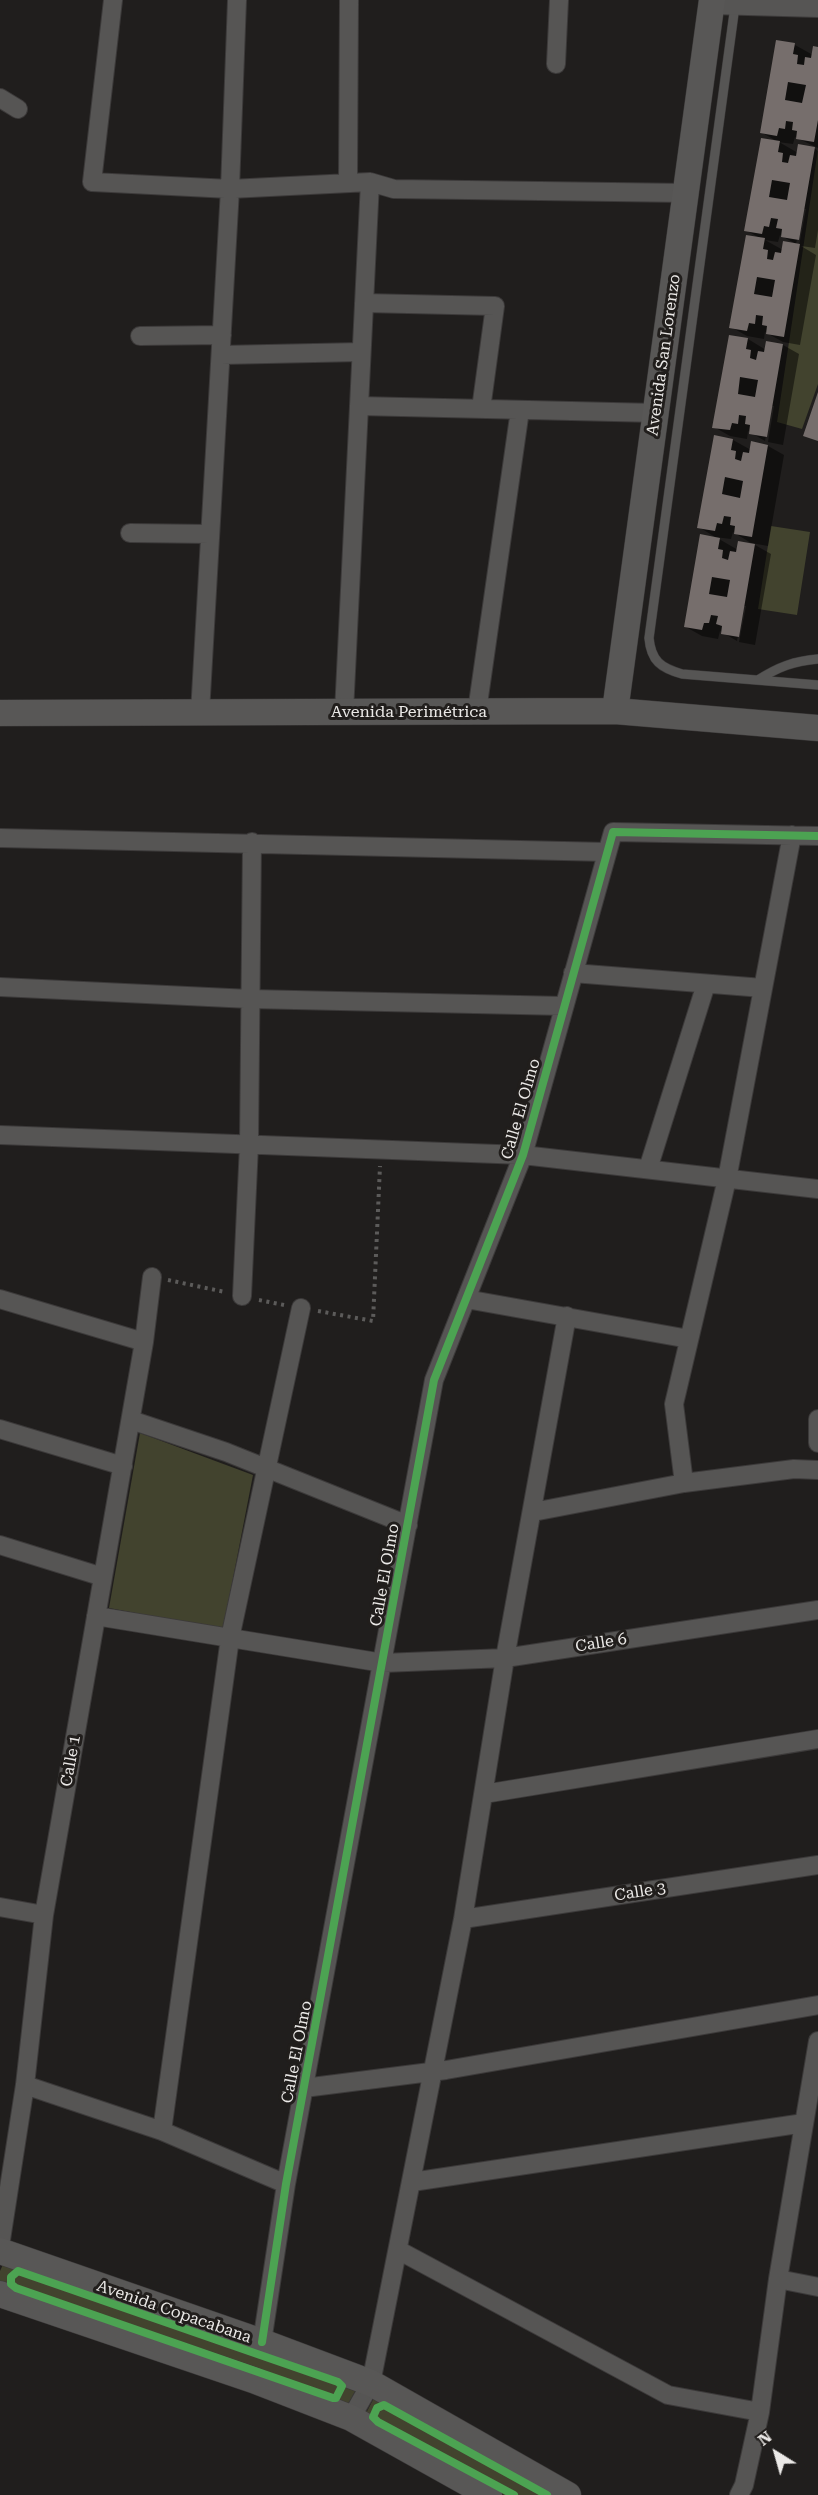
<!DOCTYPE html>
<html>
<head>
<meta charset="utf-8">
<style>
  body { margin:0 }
  #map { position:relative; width:818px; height:2495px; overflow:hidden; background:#201e1d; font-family:"Roboto Serif",serif }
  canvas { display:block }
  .north { position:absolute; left:746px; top:2423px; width:60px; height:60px; -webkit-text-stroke:4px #211e1c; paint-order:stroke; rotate:323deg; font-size:16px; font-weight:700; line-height:24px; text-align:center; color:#ebe9e7 }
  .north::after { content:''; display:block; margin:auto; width:21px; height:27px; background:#ebe9e7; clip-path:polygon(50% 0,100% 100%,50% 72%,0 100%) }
</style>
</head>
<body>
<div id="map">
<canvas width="818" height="2495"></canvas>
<div class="north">N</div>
</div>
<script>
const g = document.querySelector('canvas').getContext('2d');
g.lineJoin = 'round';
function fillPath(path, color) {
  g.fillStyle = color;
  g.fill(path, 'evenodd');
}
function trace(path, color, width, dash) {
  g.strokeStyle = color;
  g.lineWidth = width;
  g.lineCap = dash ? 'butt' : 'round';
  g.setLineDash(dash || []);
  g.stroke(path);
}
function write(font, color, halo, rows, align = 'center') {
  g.font = font + ' "Roboto Serif",serif';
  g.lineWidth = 6;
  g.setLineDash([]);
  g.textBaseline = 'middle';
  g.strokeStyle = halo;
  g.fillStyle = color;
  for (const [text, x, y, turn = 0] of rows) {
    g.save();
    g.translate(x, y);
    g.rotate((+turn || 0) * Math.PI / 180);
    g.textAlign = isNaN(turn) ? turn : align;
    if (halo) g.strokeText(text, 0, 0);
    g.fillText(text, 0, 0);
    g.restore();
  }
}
const green = new Path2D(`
  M818 149V384L802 429 777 422Z
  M771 526 810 532 797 615 758 609Z
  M140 1433 253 1475 223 1630 109 1608Z
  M6 2258 359 2384 345 2410 0 2288V2271Z
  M376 2394 554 2495H504L364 2417Z`);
const shadow = new Path2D(`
  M795 45 813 55 818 49V148L795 137 793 144 778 142 761 132Z
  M779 142 798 153 814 148 818 151V230L815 248 801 246 816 255 800 345 783 342 765 332 764 339 747 336 731 327 761 239 746 230ZM803 209H806L799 246 783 250 765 240 778 242 780 235 796 244Z
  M748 339 766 350 767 342 783 345 799 354 783 445 768 442 774 406H771L765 441 748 431 747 439 730 436 714 427Z
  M733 440 751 450 752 443 768 446 784 455 768 546 751 543 733 532 731 539 715 537 699 527Z
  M719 539 738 550 755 545 771 554 755 645 739 642 746 606H743L737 641 720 631 718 639 702 636 686 627Z`);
const building = new Path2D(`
  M776 40 795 43 793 54 798 55 797 64 804 65 805 57 811 58 813 46 818 47V120L814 142 796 139 797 131 792 130 793 122 786 121 785 129 779 128 777 136 760 133ZM788 82 806 85 802 103 785 100Z
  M761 138 780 141 778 152 783 153 782 162 788 163 790 155 796 156 798 144 815 147 799 240 781 237 782 229 776 228 778 219 771 218 769 227 764 226 762 234 744 231ZM772 180 790 183 787 200 769 197Z
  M746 235 765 238 763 249 768 250 767 259 773 260 775 252 781 253 783 241 800 244 784 337 766 334 767 326 762 325 763 316 756 315 755 324 749 323 747 331 729 328ZM757 277 775 280 772 297 754 294Z
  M729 335 748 338 746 349 751 350 750 358 756 360 758 351 764 352 766 341 783 344 767 437 749 434 750 425 745 424 746 416 739 415 738 424 732 423 730 430 712 428ZM740 377 758 380 755 397 738 394Z
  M818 392V441L803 436Z
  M714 435 733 439 731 450 736 451 735 459 741 461 743 452 749 453 751 441 768 445 752 537 734 534 735 526 730 525 731 517 724 516 722 524 717 523 715 531 697 528ZM725 477 743 481 740 498 722 494Z
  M700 534 720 538 718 549 723 550 722 558 728 560 730 551 736 552 738 541 755 544 739 637 721 634 722 626 716 624 718 616 711 615 709 623H704L702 630 684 627ZM712 577 730 580 727 597 709 594Z`);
const path = new Path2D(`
  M168 1280 225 1292
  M259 1300 284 1305
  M318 1311 373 1321 380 1166`);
const lane = new Path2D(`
  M735 6 649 638C651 661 661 668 682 674L818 685
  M758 680C778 667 794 661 818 659`);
const street = new Path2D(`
  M113 0 92 182 230 189 370 182 394 189 686 193
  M712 5 818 8
  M556 64 559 0
  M0 98 18 109
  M348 183 349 0
  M364 303 495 306 481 409
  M140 336 222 335
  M221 355 361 352
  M359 406 656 413
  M130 533 210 534
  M477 711 520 410
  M344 712 370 182
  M200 713 230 189 237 0
  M0 838 607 852
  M573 973 763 988
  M0 987 250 999 564 1006
  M0 1135 523 1155 818 1189
  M648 1169 706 984
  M242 1296 249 1145 252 842
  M0 1299 144 1342
  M466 1299 689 1339
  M818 1419V1443
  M131 1420 226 1452 408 1525
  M0 1429 123 1466
  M684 1483 674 1404 727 1179 792 835
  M533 1512 684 1483 794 1469 818 1470
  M0 1545 103 1577
  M96 1616 383 1663 505 1658 818 1610
  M484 1794 818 1739
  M0 1907 44 1915
  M463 1919 818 1865
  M25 2085 162 2131 286 2184
  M304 2088 446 2070 818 2005
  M162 2131 230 1638 301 1308
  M412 2182 804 2123
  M0 2246 25 2085 44 1915 144 1342 152 1277
  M398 2250 668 2395 760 2412
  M778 2279 818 2287
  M262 2342 286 2184 434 1380 523 1155 613 832 818 836
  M351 2418 371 2383 463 1919 505 1658 567 1316
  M739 2495 744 2485 760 2412 778 2279 818 2041`);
const secondary = new Path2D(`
  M615 711 712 0
  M0 713 615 711 818 728
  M0 2251 262 2342 371 2383 568 2495
  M0 2294 253 2380 351 2418 489 2495`);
const cycleway = new Path2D(`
  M18 2271 338 2382 342 2386 336 2398H333L16 2288 11 2284V2277Z
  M262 2342 286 2184 434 1380 523 1155 613 832 818 836
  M514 2495 378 2422 373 2417 377 2408 384 2405 547 2495`);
const streetNames = [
  ["Avenida San Lorenzo",664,355,-82],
  ["Avenida Perimétrica",409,712],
  ["Calle El Olmo",521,1109,-74],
  ["Calle El Olmo",385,1575,-80],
  ["Calle 6",601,1643,-9],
  ["Calle 1",71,1761,-80],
  ["Calle 3",640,1892,-9],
  ["Calle El Olmo",297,2052,-79],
  ["Avenida Copacabana",174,2312,19]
];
fillPath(green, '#42432e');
fillPath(shadow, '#0007');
fillPath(building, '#766e6c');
trace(lane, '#3c3a3a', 10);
trace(street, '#3c3a3a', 20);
trace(secondary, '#3c3a3a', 27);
trace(path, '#5c5b5a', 4, [3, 4.5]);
trace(lane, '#565554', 9);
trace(street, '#565554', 18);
trace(secondary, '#585756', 26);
trace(cycleway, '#4ca352', 8);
write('16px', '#ebe9e7', '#211e1c', streetNames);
</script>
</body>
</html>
